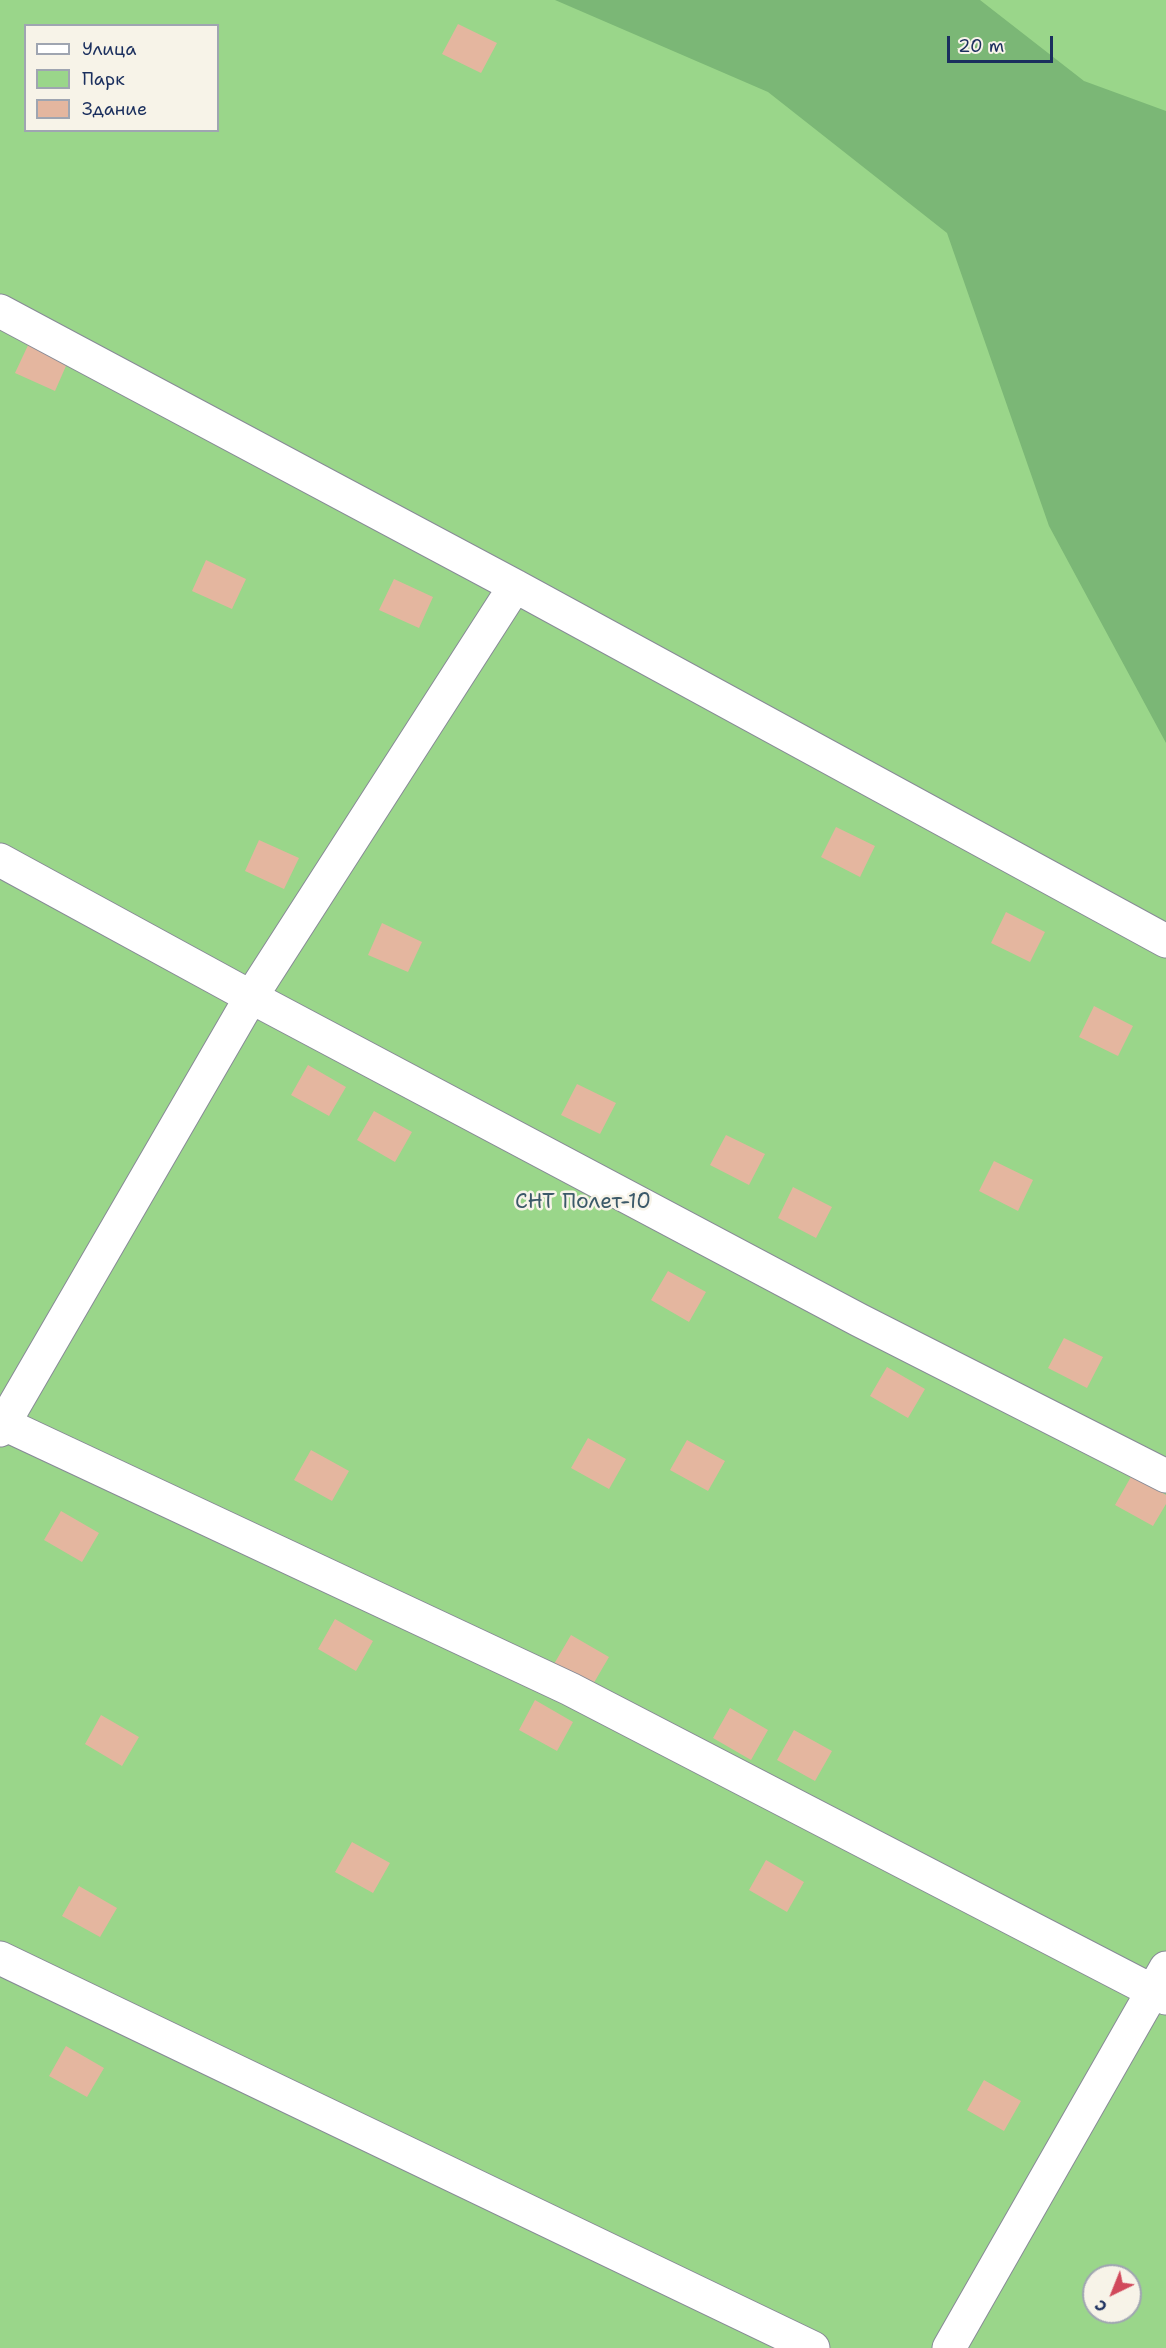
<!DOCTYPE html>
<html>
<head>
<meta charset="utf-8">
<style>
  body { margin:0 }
  #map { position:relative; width:1166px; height:2348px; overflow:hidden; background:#f3e6ce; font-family:"Shantell Sans",sans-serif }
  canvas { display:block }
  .legend { position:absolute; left:24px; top:24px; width:195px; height:108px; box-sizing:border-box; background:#f7f3e8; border:2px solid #9fa5b1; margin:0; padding:8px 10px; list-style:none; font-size:18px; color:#1b2f5e }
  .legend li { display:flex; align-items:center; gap:12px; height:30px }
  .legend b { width:30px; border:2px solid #9fa5b1 }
  .north { position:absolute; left:1082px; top:2264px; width:60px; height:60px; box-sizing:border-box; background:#f7f3e8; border:2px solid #9fa5b1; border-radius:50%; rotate:223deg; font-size:16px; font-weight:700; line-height:24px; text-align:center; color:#1b2f5e }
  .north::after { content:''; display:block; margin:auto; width:21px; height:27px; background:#d1495b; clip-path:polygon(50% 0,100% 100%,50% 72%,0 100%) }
  .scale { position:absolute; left:947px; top:36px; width:106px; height:27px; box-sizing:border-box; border:3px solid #1b2f5e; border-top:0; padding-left:8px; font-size:18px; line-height:21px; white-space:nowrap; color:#1b2f5e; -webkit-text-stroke:4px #f7f3e8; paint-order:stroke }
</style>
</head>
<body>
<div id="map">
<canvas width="1166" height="2348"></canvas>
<ul class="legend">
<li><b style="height:8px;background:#fff"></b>Улица</li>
<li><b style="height:16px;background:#9ad68a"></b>Парк</li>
<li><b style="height:16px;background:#e4b69f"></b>Здание</li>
</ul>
<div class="north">С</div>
<div class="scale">20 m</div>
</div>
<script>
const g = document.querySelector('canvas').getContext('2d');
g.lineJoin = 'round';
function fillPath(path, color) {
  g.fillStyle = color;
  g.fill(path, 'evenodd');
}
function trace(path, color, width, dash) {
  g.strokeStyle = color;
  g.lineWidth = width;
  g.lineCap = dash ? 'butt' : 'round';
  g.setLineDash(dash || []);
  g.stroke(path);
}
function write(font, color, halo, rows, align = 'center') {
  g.font = font + ' "Shantell Sans",sans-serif';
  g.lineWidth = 5;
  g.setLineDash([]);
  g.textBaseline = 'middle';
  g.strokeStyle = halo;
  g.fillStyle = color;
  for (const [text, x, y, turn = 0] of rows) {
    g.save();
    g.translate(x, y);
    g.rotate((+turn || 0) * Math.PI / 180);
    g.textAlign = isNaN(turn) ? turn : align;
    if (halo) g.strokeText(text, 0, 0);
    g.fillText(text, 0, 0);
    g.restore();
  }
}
const green = new Path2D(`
  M0 0H1166V2348H0ZM26 26H218V130H26ZM1094 2276H1130V2312H1094Z`);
const forest = new Path2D(`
  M555 0H980L1084 81 1166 111V743L1049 526 947 233 768 92Z`);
const building = new Path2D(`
  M458 24 497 43 481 73 442 54Z
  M30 341 69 359 55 391 15 373Z
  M206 560 246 579 232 609 192 591Z
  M394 579 433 597 419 628 379 610Z
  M836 827 875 846 860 877 821 857Z
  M259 840 299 858 284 889 245 871Z
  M1006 912 1045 932 1030 962 991 943Z
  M382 923 422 942 408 972 368 955Z
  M1094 1006 1133 1026 1118 1056 1079 1037Z
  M308 1065 346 1087 329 1116 291 1095Z
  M577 1084 616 1103 600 1134 561 1115Z
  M374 1111 412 1132 395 1162 357 1140Z
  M726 1135 765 1154 749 1185 710 1165Z
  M994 1161 1033 1180 1018 1211 979 1191Z
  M793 1187 832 1207 816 1238 778 1218Z
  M668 1271 706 1292 689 1322 651 1300Z
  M1064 1338 1103 1357 1087 1388 1048 1368Z
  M887 1367 925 1389 908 1418 870 1396Z
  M588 1438 626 1459 609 1489 571 1468Z
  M687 1440 725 1461 708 1491 670 1470Z
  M311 1450 349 1471 332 1501 294 1480Z
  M1132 1475 1166 1495V1504L1153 1526 1115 1505Z
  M61 1511 99 1533 82 1562 44 1540Z
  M335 1619 373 1641 356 1671 318 1649Z
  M571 1635 609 1657 592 1686 554 1664Z
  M535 1700 573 1722 557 1751 519 1730Z
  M730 1708 768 1730 751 1760 713 1738Z
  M101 1715 139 1737 122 1766 85 1744Z
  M794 1730 832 1751 815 1781 777 1760Z
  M352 1842 390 1863 373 1893 335 1872Z
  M766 1860 804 1882 787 1912 749 1890Z
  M79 1886 117 1908 100 1937 62 1916Z
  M66 2046 104 2068 87 2097 49 2076Z
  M984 2080 1021 2101 1004 2131 967 2110Z`);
const minor = new Path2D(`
  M0 311 515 586 1166 941
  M0 860 251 997 859 1320 1166 1476
  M4 1424 570 1689 1166 1998
  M0 1430 251 997 515 586
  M0 1958 813 2348
  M949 2348 1166 1968`);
const parkNames = [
  ["СНТ Полет-10",583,1203]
];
fillPath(green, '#9ad68a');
fillPath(forest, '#7bb776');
fillPath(building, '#e4b69f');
trace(minor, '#878a96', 35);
trace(minor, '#fff', 33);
write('21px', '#3b5969', '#f7f3e8', parkNames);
</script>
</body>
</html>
